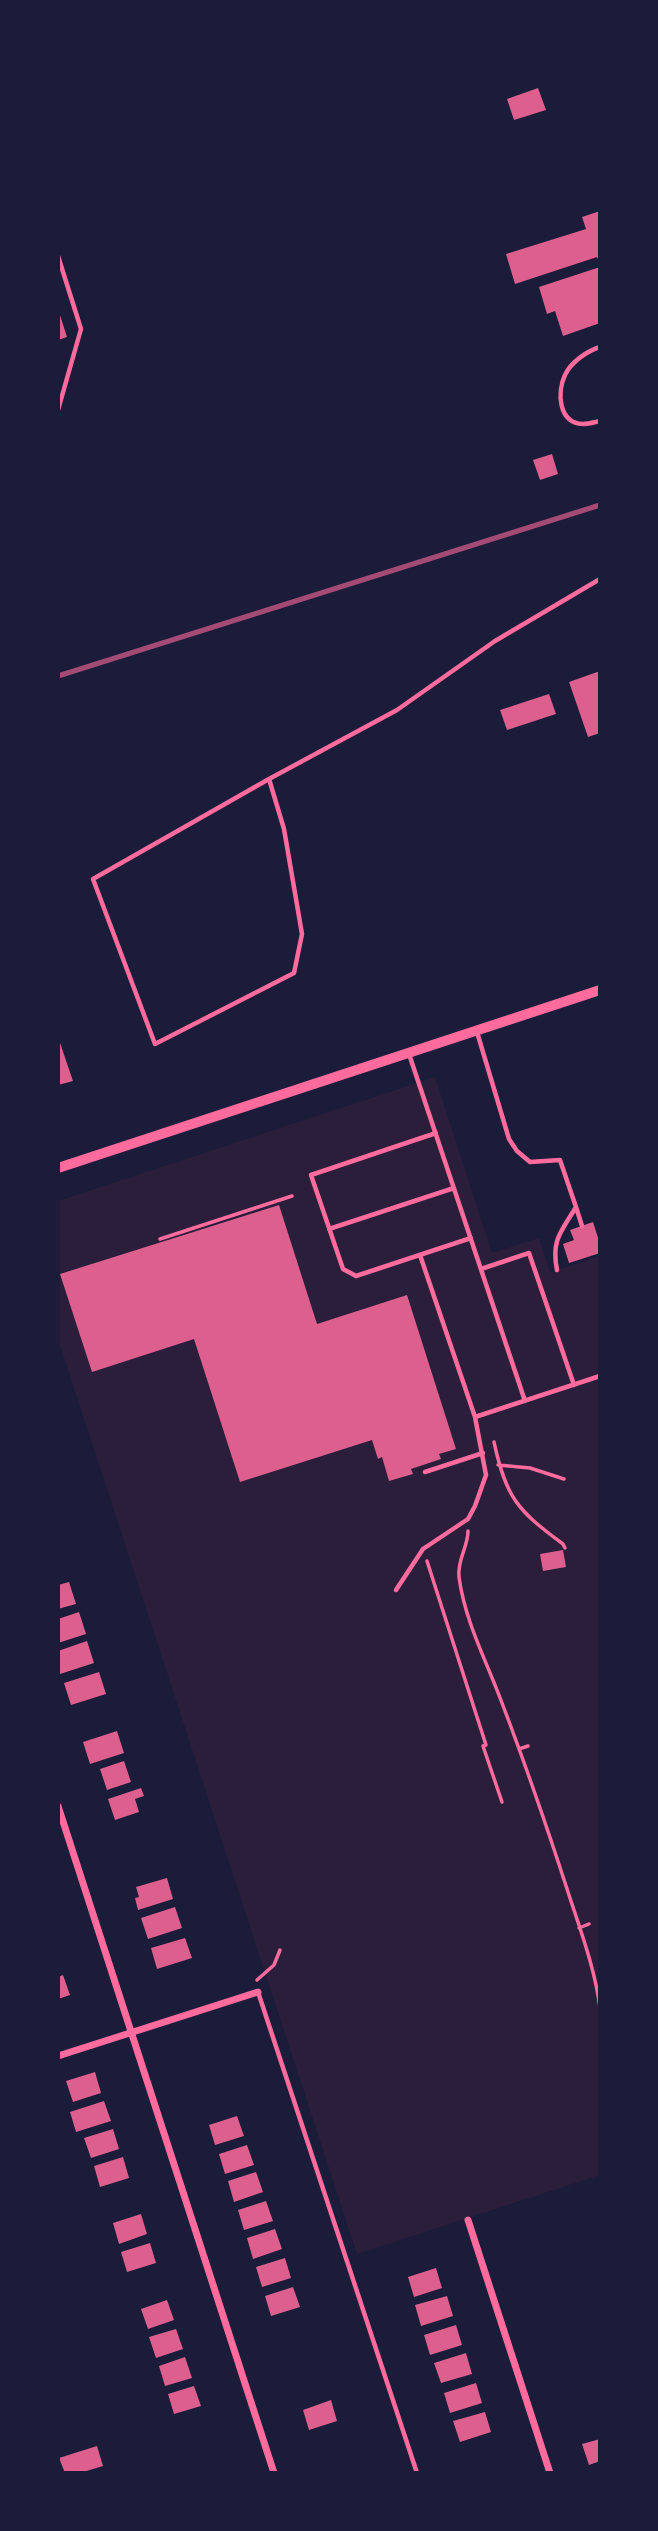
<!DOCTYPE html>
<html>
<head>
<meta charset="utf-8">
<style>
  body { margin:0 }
  #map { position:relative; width:658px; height:2531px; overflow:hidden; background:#1b1b3a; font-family:"Noto Serif",serif }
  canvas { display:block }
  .frame { position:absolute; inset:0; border:60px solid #1b1b3a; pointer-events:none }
</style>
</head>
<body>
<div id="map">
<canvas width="658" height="2531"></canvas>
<div class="frame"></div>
</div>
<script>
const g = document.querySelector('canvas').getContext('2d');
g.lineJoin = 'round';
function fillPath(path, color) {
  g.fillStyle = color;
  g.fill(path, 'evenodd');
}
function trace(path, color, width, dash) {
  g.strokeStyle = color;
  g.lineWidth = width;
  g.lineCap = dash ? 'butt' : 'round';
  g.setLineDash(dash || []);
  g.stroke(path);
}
const green = new Path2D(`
  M435 1077 492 1253 539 1238 550 1272 600 1256V2175L357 2254 58 1339V1201Z`);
const building = new Path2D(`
  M538 88 546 110 514 120 507 99Z
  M600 211V264L597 257 515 284 506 254 586 229 582 217Z
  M600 267V323L563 336 555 311 547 314 539 287Z
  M58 309 67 337 58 340Z
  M552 454 558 474 540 480 533 460Z
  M600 671V733L588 737 569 682Z
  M549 694 556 714 507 730 500 710Z
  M58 1037 73 1081 58 1085Z
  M279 1205 317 1324 407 1295 456 1449 439 1454 441 1459 411 1469 413 1474 389 1481 382 1457 378 1459 372 1440 240 1482 194 1339 92 1372 60 1274Z
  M593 1222 600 1244V1253L569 1263 563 1244 574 1240 570 1230Z
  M563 1550 566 1567 543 1571 540 1554Z
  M69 1582 76 1604 58 1609V1585Z
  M79 1612 86 1634 58 1643V1619Z
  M87 1641 94 1663 60 1674 58 1651Z
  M99 1672 106 1694 71 1705 64 1683Z
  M117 1731 124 1753 90 1764 83 1742Z
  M124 1761 131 1782 107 1790 100 1769Z
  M141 1788 144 1796 135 1799 139 1812 115 1820 108 1799Z
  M167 1878 173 1899 138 1910 135 1898 139 1897 136 1887Z
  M175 1907 182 1928 148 1939 141 1918Z
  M185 1938 192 1958 157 1969 151 1948Z
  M63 1975 70 1995 58 1999V1977Z
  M95 2072 101 2093 73 2102 66 2081Z
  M104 2101 111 2121 76 2132 70 2112Z
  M237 2116 244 2136 215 2145 209 2125Z
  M113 2129 119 2149 91 2158 84 2138Z
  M247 2145 254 2165 225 2174 219 2154Z
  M123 2157 129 2178 100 2187 94 2166Z
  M256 2172 263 2192 234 2202 228 2181Z
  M266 2201 273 2221 244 2230 238 2210Z
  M141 2214 147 2234 119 2244 113 2223Z
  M275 2229 282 2249 253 2259 247 2238Z
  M150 2243 156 2263 127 2272 121 2252Z
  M285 2258 291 2278 262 2287 256 2267Z
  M436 2268 442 2288 414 2297 408 2277Z
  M293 2287 300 2307 271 2316 265 2296Z
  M447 2296 453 2316 421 2326 415 2305Z
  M167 2300 174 2320 148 2329 141 2309Z
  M456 2325 462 2345 430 2355 424 2335Z
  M176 2329 183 2349 156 2358 149 2337Z
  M466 2353 472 2374 441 2383 434 2363Z
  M185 2357 192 2378 165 2386 159 2366Z
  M476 2383 482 2403 450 2413 444 2393Z
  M194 2386 201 2406 174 2414 168 2394Z
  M331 2400 337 2421 309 2430 303 2410Z
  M485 2412 491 2432 460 2442 453 2421Z
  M600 2439V2461L589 2465 582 2444Z
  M97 2446 103 2466 80 2473H65L59 2458Z`);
const path = new Path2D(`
  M160 1239 292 1196
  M494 1442C506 1498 518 1511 563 1544L565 1548
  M498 1465 530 1468 564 1479
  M468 1531C468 1547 457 1560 459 1577 465 1622 487 1662 502 1703 526 1766 548 1830 569 1895 581 1932 595 1969 600 2008
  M427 1561 486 1745 483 1746 502 1802
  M519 1749 528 1746
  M579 1928 589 1924
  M257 1980 274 1965 280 1950`);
const service = new Path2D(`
  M58 256 81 329 58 410
  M600 347C587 351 571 362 565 375 557 392 558 423 583 424 589 424 595 422 600 421
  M269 779 284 829 302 934 294 973 155 1044 93 879 269 779 397 710 495 641 600 579
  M477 1032 509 1139 517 1151 530 1162 560 1160 576 1207C561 1232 551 1240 557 1270
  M409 1054 525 1401
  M436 1133 311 1175 343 1269 356 1276 471 1238
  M576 1207 582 1226
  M329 1229 454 1188
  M481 1269 529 1253 574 1385
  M475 1417 600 1376
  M425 1472 483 1453
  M396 1590 423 1549 468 1519 475 1506 486 1475 475 1417 420 1255
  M258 1992 417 2473`);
const minor = new Path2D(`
  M58 1806 274 2473
  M58 2056 258 1992
  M468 2220 550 2473`);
const tertiary = new Path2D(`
  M58 1168 600 990`);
const rail = new Path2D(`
  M58 676 600 505`);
fillPath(green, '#2a1e3b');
fillPath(building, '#dd5f8e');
trace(path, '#ff6b9d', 3.5);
trace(service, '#ff6b9d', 4.5);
trace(minor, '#ff6b9d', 7);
trace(tertiary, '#ff6b9d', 10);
trace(rail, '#a44b75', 5);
</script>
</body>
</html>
